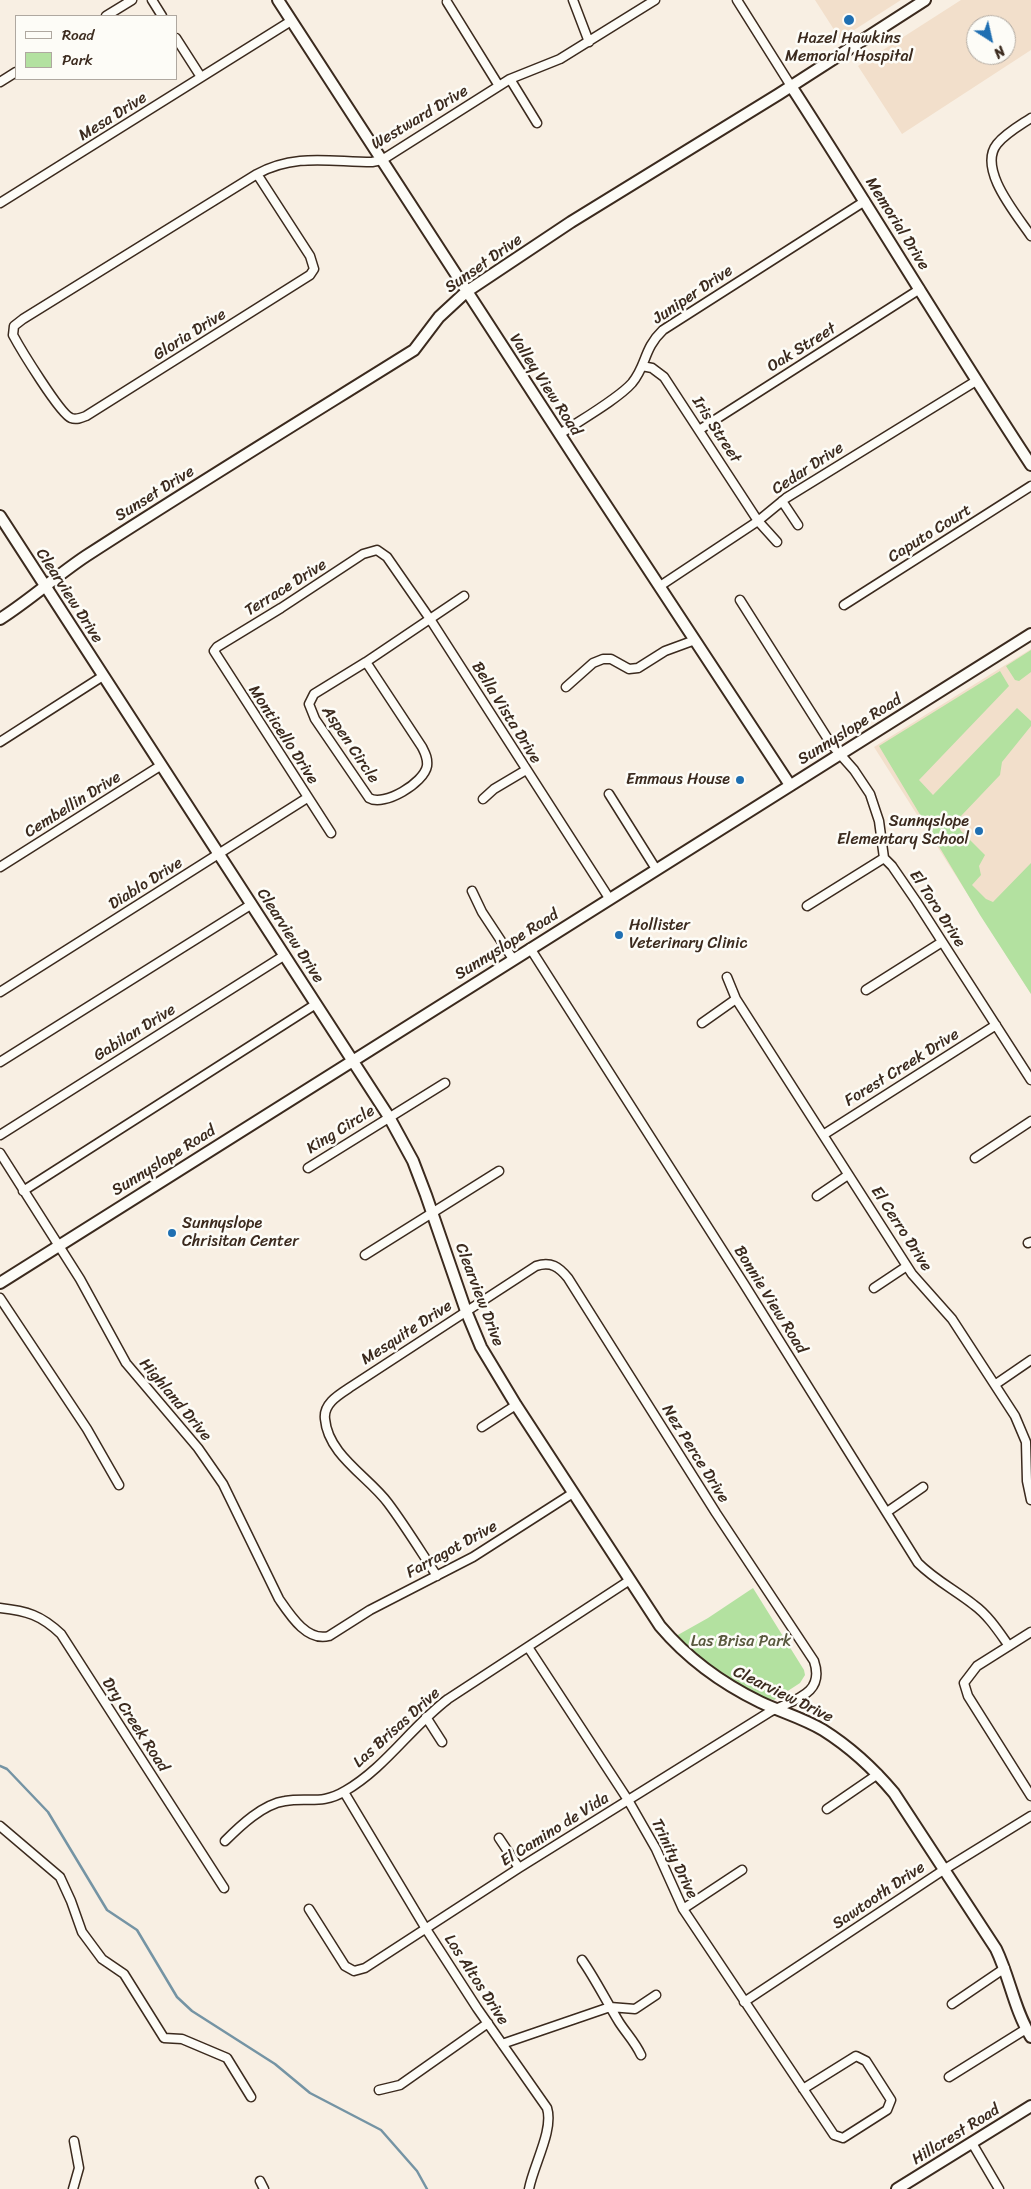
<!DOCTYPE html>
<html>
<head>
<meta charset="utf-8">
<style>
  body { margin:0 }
  #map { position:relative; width:1031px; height:2189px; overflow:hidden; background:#f8efe3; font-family:Sriracha,sans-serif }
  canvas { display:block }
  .legend { position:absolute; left:15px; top:15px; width:162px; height:65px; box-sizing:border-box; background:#fdfcf7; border:1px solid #afa8a0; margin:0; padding:6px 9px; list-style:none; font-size:15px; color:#3b2a1e }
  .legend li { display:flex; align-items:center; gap:10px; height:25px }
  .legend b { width:25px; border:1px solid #afa8a0 }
  .north { position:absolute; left:966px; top:15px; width:50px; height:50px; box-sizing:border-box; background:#fdfcf7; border:1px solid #afa8a0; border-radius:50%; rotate:145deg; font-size:14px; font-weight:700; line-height:20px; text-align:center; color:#3b2a1e }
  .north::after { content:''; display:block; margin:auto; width:18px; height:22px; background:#1f6fb2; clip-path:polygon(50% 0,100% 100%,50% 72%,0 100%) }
</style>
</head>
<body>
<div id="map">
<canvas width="1031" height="2189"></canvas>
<ul class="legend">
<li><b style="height:6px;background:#fdfcf7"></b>Road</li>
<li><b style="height:14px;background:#b3e1a0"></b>Park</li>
</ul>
<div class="north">N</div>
</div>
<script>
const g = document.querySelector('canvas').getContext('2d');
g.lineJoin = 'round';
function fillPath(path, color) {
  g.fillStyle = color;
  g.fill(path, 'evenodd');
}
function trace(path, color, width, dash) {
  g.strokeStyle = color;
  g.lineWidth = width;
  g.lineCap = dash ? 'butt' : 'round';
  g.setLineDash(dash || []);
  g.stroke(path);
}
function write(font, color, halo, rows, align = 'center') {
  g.font = font + ' Sriracha,sans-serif';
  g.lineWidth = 5;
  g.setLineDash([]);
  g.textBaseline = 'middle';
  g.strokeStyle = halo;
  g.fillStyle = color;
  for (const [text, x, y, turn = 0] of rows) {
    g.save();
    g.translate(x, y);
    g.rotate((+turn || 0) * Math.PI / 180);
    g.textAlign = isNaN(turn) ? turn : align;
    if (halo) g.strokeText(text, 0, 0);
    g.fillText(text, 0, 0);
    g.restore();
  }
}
const built = new Path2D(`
  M815 0H901L840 39Z
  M961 0H1031V50L902 134 858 66ZM976 25H1006V55H976Z
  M1031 649V994L874 747Z`);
const green = new Path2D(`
  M1031 650V672L1019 681 1015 680 1006 666Z
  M1000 671 1009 686 919 780 933 795 1017 708 1031 721V726L1002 762 1000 775 961 816 957 823 961 831 985 855 979 866 981 875 972 885 986 899 993 902 1031 863V994L980 915 879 746Z
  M753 1588 804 1670 805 1675 800 1683 774 1700C749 1695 710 1671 692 1654 686 1649 681 1642 676 1636L708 1618Z`);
const stream = new Path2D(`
  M0 1766 7 1769 48 1812 107 1910 137 1930 177 1997 192 2011 275 2064 310 2093 381 2130 417 2171 427 2189`);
const minor = new Path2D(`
  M152 0 162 16
  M573 0 589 42
  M737 0 791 86
  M447 2 499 86
  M106 16 132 0
  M176 38 201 77
  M510 79 537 123
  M0 82 16 72
  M1031 118C1019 126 1006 133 997 144 977 169 1017 215 1031 236
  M257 174 310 256 314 269 310 275 86 416C81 418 76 420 71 418 60 414 20 348 13 335L14 326 23 319 257 174C295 153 331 162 372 162L382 160 510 79 560 59 655 0
  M0 203 291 21
  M642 366 652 368 664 377 758 521 777 542
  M699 430 920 289
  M560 434C579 421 618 399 632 383 647 365 643 349 663 330L865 201
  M782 501 798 525
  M660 586 758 521 786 498 976 381
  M740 600 831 744 854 770 870 794 879 821 884 858 892 866 916 901 1031 1080
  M844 605 1031 486
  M366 662 422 747C425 753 428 758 427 766 424 783 384 807 369 798L315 719 309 704 314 694Z
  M366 662 464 596
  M566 687 593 663 603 659H611L629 669 638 668 665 651 695 640
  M0 742 103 676
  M609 794 656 869
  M483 799 494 789 526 770
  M331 833 214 651 217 647 281 608 363 554 377 550 387 557 430 619 609 898
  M0 867 160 766
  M472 891 482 912 513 959
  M807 906 884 858
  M530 948 744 1284 918 1563C935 1580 955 1590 974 1605 988 1615 999 1632 1009 1646
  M727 977 736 999 912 1274 952 1319 1015 1416 1026 1442 1027 1481 1031 1500
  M866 990 942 942
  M0 992 307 798
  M702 1023 736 999
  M0 1062 252 904
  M0 1135 285 955
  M823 1135 996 1025
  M0 1153 80 1279 126 1363 198 1448 223 1484 279 1599C290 1615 307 1642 329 1636L370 1610 473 1557 573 1493
  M975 1158 1031 1121
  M308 1168 445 1083
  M23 1191 316 1004
  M817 1196 848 1175
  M1028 1243 1031 1242
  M365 1255 499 1171
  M874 1288 907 1266
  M0 1298 87 1429 119 1485
  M996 1384 1031 1360
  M482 1427 516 1405
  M887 1512 923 1487
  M0 1608C27 1611 41 1615 61 1634L224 1888
  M1031 1632 977 1666 964 1683 968 1696 1031 1796
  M528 1647 628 1800 656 1849 683 1909 834 2135 843 2138 887 2110 891 2100 866 2061 856 2056 803 2089
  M426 1717 442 1742
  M344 1792 426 1929 477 2008 547 2108C554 2130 533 2166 529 2189
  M827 1809 878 1774
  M0 1826 60 1877 71 1901 82 1932 102 1959 124 1974 164 2038 182 2039 227 2058 251 2097
  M499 1838 519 1868
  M225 1841C240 1826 263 1804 285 1801 308 1797 322 1805 345 1791 385 1768 411 1727 448 1699L630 1580
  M309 1909 345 1966 354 1971 365 1968 519 1868 768 1713C790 1700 826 1696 814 1661L716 1513 568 1278C559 1267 551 1261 536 1266L352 1386C340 1394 323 1403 325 1419 328 1455 369 1477 388 1503 406 1527 421 1552 437 1576
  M683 1909 742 1870
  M582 1960C596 1980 606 2001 619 2022 626 2033 635 2042 641 2055
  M744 2002 945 1869 1031 1816
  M952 2004 1005 1968
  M502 2044 610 2007 635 2009 656 1995
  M949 2077 1026 2029
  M379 2090 400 2085 488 2023
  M972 2143 999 2189
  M260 2181 264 2189
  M73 2189 79 2168 74 2141`);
const tertiary = new Path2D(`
  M278 0 581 467 790 785
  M791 86C872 211 949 340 1031 465
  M0 516 389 1117 413 1161 426 1195 466 1311 481 1347 516 1405 660 1626C688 1659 721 1683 760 1702 781 1712 803 1718 823 1730 850 1747 873 1768 894 1793L996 1949C1010 1978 1014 2009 1031 2037
  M0 619C30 600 56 576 86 556 194 486 305 418 414 350L439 317 466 292 571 222 779 94 925 0
  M0 1283 1031 634
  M897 2189 1031 2106`);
const markers = [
  [849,20,6,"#1f6fb2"],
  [740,780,5,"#1f6fb2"],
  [979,831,5,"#1f6fb2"],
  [619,935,5,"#1f6fb2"],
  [172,1233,5,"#1f6fb2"]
];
const poiNames = [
  ["Hazel Hawkins",849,39,"center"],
  ["Memorial Hospital",849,57,"center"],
  ["Emmaus House",730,780],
  ["Sunnyslope",969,822],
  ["Elementary School",969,840],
  ["Hollister",629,926,"left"],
  ["Veterinary Clinic",629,944,"left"],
  ["Sunnyslope",182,1224,"left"],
  ["Chrisitan Center",182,1242,"left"]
];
const streetNames = [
  ["Mesa Drive",113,117,-32],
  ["Westward Drive",420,118,-31],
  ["Memorial Drive",897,224,58],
  ["Sunset Drive",484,264,-35],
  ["Juniper Drive",693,295,-34],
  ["Gloria Drive",190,335,-32],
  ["Oak Street",802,348,-32],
  ["Valley View Road",545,385,57],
  ["Iris Street",716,430,57],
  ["Cedar Drive",808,469,-33],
  ["Sunset Drive",155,494,-32],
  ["Caputo Court",930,534,-32],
  ["Terrace Drive",286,588,-32],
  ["Clearview Drive",69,596,57],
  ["Bella Vista Drive",506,713,58],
  ["Sunnyslope Road",850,730,-32],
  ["Monticello Drive",283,735,57],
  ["Aspen Circle",350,745,56],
  ["Cembellin Drive",73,805,-32],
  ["Diablo Drive",146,884,-32],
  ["El Toro Drive",937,909,57],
  ["Clearview Drive",290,936,57],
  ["Sunnyslope Road",507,945,-32],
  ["Gabilan Drive",135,1033,-32],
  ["Forest Creek Drive",902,1068,-32],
  ["King Circle",341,1130,-32],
  ["Sunnyslope Road",164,1161,-32],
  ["El Cerro Drive",901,1229,57],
  ["Clearview Drive",479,1295,69],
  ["Bonnie View Road",770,1300,58],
  ["Mesquite Drive",407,1333,-33],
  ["Highland Drive",175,1400,50],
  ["Nez Perce Drive",695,1454,58],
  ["Farragot Drive",452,1550,-29],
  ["Clearview Drive",783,1695,26],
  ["Dry Creek Road",135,1725,57],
  ["Las Brisas Drive",397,1728,-42],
  ["El Camino de Vida",555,1830,-32],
  ["Trinity Drive",674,1859,64],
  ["Sawtooth Drive",879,1896,-34],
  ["Los Altos Drive",476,1980,57],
  ["Hillcrest Road",956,2135,-32]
];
const parkNames = [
  ["Las Brisa Park",741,1642]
];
fillPath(built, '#f2dfcb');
fillPath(green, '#b3e1a0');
trace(stream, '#7594a4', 2.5);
trace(minor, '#3b2a1e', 11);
trace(tertiary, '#3b2a1e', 14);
trace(minor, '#fdfcf7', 8);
trace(tertiary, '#fdfcf7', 10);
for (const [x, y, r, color] of markers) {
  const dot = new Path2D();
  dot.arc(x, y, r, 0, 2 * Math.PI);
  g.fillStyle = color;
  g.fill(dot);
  trace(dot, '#fdfcf7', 2);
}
write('16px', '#3b2a1e', '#fdfcf7', poiNames, 'right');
write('16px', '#3b2a1e', '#fdfcf7', streetNames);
write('16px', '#59583e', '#fdfcf7', parkNames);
</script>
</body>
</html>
